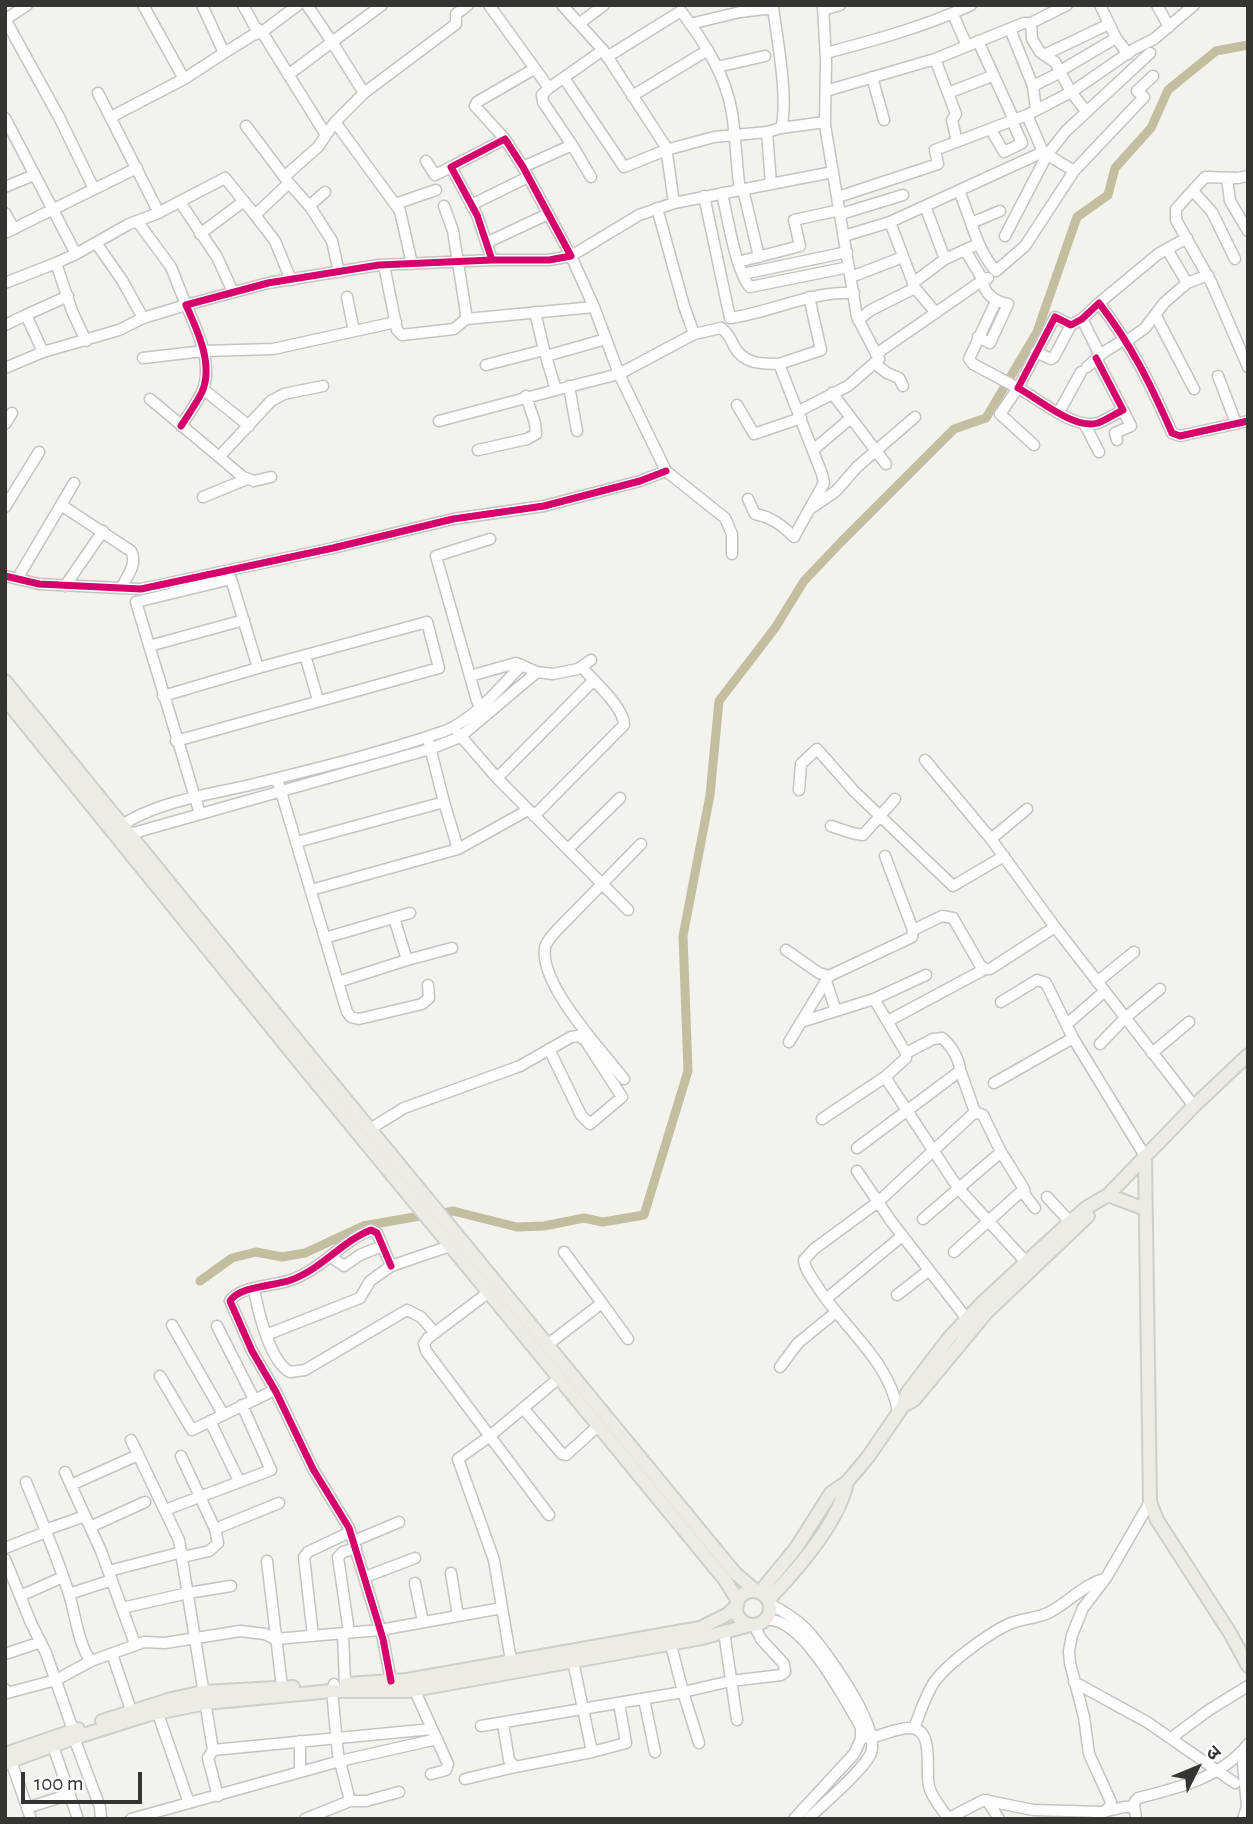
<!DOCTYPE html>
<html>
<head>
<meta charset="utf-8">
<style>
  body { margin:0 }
  #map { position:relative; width:1253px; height:1824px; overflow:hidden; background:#f3f2ec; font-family:"Alegreya Sans","Noto Sans Devanagari",sans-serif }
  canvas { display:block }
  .frame { position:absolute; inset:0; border:7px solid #353430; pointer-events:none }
  .north { position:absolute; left:1162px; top:1733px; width:70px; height:70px; -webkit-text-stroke:5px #fff; paint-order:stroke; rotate:47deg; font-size:19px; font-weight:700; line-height:28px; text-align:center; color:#353430 }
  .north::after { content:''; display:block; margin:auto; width:24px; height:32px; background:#353430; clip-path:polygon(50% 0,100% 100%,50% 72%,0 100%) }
  .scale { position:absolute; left:21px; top:1772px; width:121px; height:32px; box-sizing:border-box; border:4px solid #353430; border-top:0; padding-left:9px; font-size:21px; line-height:24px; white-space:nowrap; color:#353430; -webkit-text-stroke:5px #fff; paint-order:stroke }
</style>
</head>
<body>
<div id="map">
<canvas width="1253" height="1824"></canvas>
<div class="frame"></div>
<div class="north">उ</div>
<div class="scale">100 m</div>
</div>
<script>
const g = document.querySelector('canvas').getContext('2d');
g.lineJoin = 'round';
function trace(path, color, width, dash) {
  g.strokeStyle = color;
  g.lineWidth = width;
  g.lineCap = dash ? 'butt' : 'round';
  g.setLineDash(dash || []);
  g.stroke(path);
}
const canal = new Path2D(`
  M444 1213 453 1211 517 1227 544 1226 584 1218 603 1222 644 1215 688 1071 683 936 710 795 719 701 775 628 804 581 841 542 954 429 986 418 1037 332 1077 217 1108 195 1115 168 1151 128 1168 90 1216 51 1248 45
  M200 1281 232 1258 256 1252 282 1257 305 1253 363 1226 420 1216`);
const minor = new Path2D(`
  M143 5 184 79 224 53 202 5
  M298 5 262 32 326 135 335 122 364 93
  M307 5 332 42 382 5
  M489 5 549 88 603 50
  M562 5 603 50 666 147 674 203 740 190C736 164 736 138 732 113 726 75 704 42 681 11L607 57
  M1100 5 1116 38 1128 54
  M1157 5 1169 27
  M823 10 840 5
  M953 14 967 46
  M5 19 59 117 94 189
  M6 19 27 5
  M580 23 604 5
  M1031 23 1032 39 1040 52 1055 62 1071 92 1086 111
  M690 24 740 12 773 8C777 37 789 102 781 128L767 132
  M1010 29 1033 86 1036 110
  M978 41 1014 120
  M224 53 253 35 262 32 255 27 243 5
  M826 53C875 40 924 27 971 5
  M1044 55 1109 24
  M935 59 956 114 952 120 957 142
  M717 67 765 56
  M1060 71 1116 38
  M288 75 332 42 364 93 456 24V14L468 5
  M872 77 884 120
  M564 78 624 167 666 150 714 137 767 132 771 184
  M1033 86 1061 72
  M826 91 935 59 1024 23H1031L1067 5
  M98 93 159 213
  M948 93 992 76
  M632 96 708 50
  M1027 115 1043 152
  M111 117 184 79
  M5 118 76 254 129 224 156 214 225 178 255 215 289 183 246 126
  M335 122 400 211 412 264
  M781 128 825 122
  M991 130 1004 152 1022 143 1012 121
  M505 139 475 106 477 102 534 69
  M572 145 591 177
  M426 161 435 175 451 167
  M523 167 572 145 543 102 542 95 549 88
  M1248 176 1238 178 1205 177 1176 209V220L1211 282 1248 367
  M284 177 318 147 326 135
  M1227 178 1230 201 1248 231
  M289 183 311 208 332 241 339 272
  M5 187 34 175
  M743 189 759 257
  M740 190 833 172
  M959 191C971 218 976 249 996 271L1025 246 1074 171
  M1193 191 1212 212 1235 259
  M722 193C727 215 736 272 750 287L849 267
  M704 196 730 318C772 312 811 291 854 293
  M838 197 938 164 935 150 1027 115 1073 91 1134 49 1154 39 1194 5
  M180 202 217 257 233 292
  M395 204 436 190
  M471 205 528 177
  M309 206 325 192
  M925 206 945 259 978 244
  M657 208 684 306 694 334
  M5 213 14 229
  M841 214 903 195
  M255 215 275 241 291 280
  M890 222 915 288 936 313
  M971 223 1000 211
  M5 233 137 168
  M200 234 244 201
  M844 236 890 222 1043 152 1074 171 1144 97 1137 91 1153 76
  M1005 236 1047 155 1066 131 1150 53
  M96 243 122 280 143 318
  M486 243 548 214
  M1167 249 1187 283 1208 275
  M965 250 983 280 988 278
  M76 254 56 263 72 311 86 341
  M738 262 800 246 794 220 840 210
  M384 265 397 330 402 335 454 329 466 319V313L453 231 444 206
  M743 274 847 252
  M851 277 903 257
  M5 283 56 263
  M913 283 945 259
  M347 297 354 331
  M996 301 969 359 973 364 1018 388 1000 414 1034 445
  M1099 303 1158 254 1187 238
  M26 315 68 296
  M1156 316 1194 389
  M466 319 594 307 571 256 639 215 674 203
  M1082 319 1100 355
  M858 320 871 310 915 288
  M5 325 26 315 43 352 119 330 143 318 186 305 171 267 137 221
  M1127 341 1145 328 1164 303 1187 283
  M1036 352 1051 359 1054 357 1071 325
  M876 354 983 280C983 294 996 302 1008 304L990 343 978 337
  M546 356 606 339
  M143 358 204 351 273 349 396 322
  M1096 358 1123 410C1115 414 1106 420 1098 423 1074 430 1039 399 1018 388L1055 317 1071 325 1082 319 1099 303C1132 346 1150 383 1172 433L1180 436 1248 421
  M874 363 887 373 899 378 903 386
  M486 365 544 350 535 312
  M1087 367 1104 352 1125 339
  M5 368 43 352
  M1218 376 1236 423
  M569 386 577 431
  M203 389 249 426
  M556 390 619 374 594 307
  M832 393 886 464
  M150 399 243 477 254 481 271 477
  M737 405 754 434 801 418
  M799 411 848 386 879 359 857 317 825 125 826 61 823 5
  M1059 412 1081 372
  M439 421 556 390 544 350
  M5 424 12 413
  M1085 425 1099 452
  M181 426C188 415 196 404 202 392 214 364 197 330 186 305L268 283 379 265 492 260H549L571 256 523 167 505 139 451 167 477 215 492 260
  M1117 440 1115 433 1131 426 1123 410
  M478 450 527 439 536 434 535 423 526 396
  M813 450 851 418
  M219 457 271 401 284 394 323 386
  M203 497 247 479
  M748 499 755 514C771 517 782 525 794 537L824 483 822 474 779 364 821 350 809 297
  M61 505 131 551C138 563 127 577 121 588
  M5 507 39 452
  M813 507 836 491 857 467 915 417
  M732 554V534L725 518 666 471 619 374 694 334 721 328C728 333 730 338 734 346 743 364 762 364 779 364
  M5 576 39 584 141 589 333 548 453 519 544 506 640 481 666 471
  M17 579 74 483
  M65 586 103 531
  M149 646 244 620
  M305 655 318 700
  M470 676 516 663 537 672 553 674 578 669 591 660
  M163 696 258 668 231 579 136 602 200 814
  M484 712 477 701 436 556 490 539
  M458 733 497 778 628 910
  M176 741 439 668 427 622 258 668
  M925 760 991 839 1055 927 1194 1106
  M497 778 593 681
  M279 785 347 1012 351 1017 359 1019 422 1004 429 998 428 985
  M799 790 801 764 817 749 854 791 953 886 1004 856
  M444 802 458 849 528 810
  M534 816 624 725C624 707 594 682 582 667
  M831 826 852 833 863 835 895 799
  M119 827C155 802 207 795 250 785 315 769 381 753 445 731 476 718 499 688 522 665
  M125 838 130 834 430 749 460 737 537 672
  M991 839 1027 809
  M297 842 444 802 429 743
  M568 849 620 798
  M311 890 458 849
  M913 930 942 916 953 918 980 965 985 969H990L1055 927
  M325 938 410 913
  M786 950 819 973 829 976 912 937 913 930 885 856
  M407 960 452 948
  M926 975 874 999 906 1053V1058L885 1077 958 1188 1026 1262
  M826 981 836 1011
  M338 982 407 960 394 918
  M1097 982 1134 952
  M1001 1002 1037 980 1046 983 1073 1038 1145 1156
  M888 1021 985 969
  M801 1022 874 999
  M1067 1024 1105 991
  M789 1042 829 976
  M1100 1044 1125 1018 1160 989
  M1152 1053 1189 1022
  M960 1070 975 1112 983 1115 1001 1152 1024 1189 1025 1195 1035 1208
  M624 1079C602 1051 539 984 545 948 546 941 553 935 557 930L641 844
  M994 1083 1073 1038
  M822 1119 885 1077
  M370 1129 404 1108 520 1066 571 1037 578 1036 585 1040 622 1097 590 1124 581 1115 549 1049
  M857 1148 960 1071C960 1060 951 1045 942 1038L933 1039 906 1053
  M857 1171 891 1221 967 1319
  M1047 1197 1070 1222
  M923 1219 1001 1152
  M954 1252 1024 1189
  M331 1257 344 1266 360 1255 382 1246
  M391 1266 377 1233 371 1230C342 1241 322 1269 291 1280 275 1286 239 1286 230 1301L252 1351 276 1392 313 1469 349 1528 383 1639 391 1681
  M254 1289C258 1311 270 1362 290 1372L305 1370 407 1310 421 1317 435 1333
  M489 1292 428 1338 424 1344 426 1351 549 1515
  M897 1295 928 1271
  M826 1299 902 1236
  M602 1303 628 1339
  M172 1325 223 1414
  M217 1326 254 1399
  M266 1335 360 1298 370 1281 391 1266 450 1246
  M547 1345 602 1303 564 1252
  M780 1367 798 1343 836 1312
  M160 1376 192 1430 275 1390
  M523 1408 562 1454 566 1455 598 1426
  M898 1411C889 1361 846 1330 819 1289 813 1279 805 1271 804 1260L814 1249 878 1202 975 1112
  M210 1421 239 1481
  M131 1440 179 1540 213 1750
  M181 1456 215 1529 218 1543 209 1551 183 1557
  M65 1472 101 1551 135 1644
  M26 1482C41 1519 57 1556 69 1594 75 1613 79 1647 91 1661L144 1642 165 1643 240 1631 265 1634 275 1639 380 1630 502 1608
  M71 1485 138 1455
  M165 1510 271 1470 242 1405
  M90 1527 145 1502
  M215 1529 279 1503
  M45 1530 85 1516
  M354 1541 399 1522
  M5 1548 46 1532
  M5 1559 31 1623 46 1653 73 1730
  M267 1561 282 1687
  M109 1571 182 1552
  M451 1573 458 1616
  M365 1577 415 1558
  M415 1583 423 1622
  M69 1594 112 1580
  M20 1596 63 1577
  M770 1604C783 1611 795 1618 805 1628 824 1648 881 1726 871 1753 864 1770 823 1804 808 1819
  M122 1608 188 1593 231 1586
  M766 1620C802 1616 845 1700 861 1727V1739L854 1754 794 1819
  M349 1632 338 1557 343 1552 356 1548
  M724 1632 737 1720
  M343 1633 345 1684
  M313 1636 304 1557 308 1552 350 1532
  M5 1654 41 1642
  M112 1654 133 1716
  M511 1661 494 1560 458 1459 490 1436 559 1378
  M1074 1682 1147 1722 1235 1783
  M5 1689 7 1693 56 1680 91 1661
  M414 1689 448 1764 446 1770 431 1774
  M644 1699 655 1752
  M156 1708 189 1803
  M503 1724 509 1760 515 1767 592 1752 573 1661
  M481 1726 683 1692 669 1637
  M914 1728C920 1713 925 1697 933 1684 945 1665 989 1633 1009 1624 1023 1618 1037 1619 1050 1612 1070 1601 1083 1585 1106 1578
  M74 1738 100 1807 101 1819
  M868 1738C882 1736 898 1727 911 1728 935 1729 925 1772 929 1786 931 1797 942 1809 948 1818
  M1171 1738 1209 1710 1248 1686
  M300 1741V1772
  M699 1743 683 1692 731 1681 781 1675 785 1672 784 1664 761 1639 754 1625
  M53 1746 78 1819
  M1242 1751 1247 1807 1243 1819
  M592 1752 626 1743 619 1703
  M11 1761 31 1819
  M465 1779 515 1767
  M218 1796 208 1758 213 1750 432 1729
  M987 1800 999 1819
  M350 1801H366L399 1792
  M27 1808 70 1794
  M131 1819 340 1761 437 1739
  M305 1819 350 1801 338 1754 332 1691 334 1684
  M947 1819 984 1800 1033 1810 1103 1812 1124 1807H1133
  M1097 1819 1110 1806 1111 1802 1089 1754 1084 1717 1070 1663 1069 1651 1072 1635 1083 1608 1106 1578 1150 1502
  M1136 1819 1134 1803 1138 1798C1178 1788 1221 1778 1248 1744`);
const major = new Path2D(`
  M5 681 314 1061 735 1573 756 1591
  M5 699 305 1069 725 1580 738 1601
  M1145 1156 1150 1502 1157 1520 1230 1633 1248 1666
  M1108 1195 1145 1209
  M903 1406 914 1400 987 1312 1088 1216
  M736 1608a17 17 0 1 1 34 0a17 17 0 1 1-34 0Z
  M760 1592 796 1548 831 1493 847 1482 868 1457 903 1406 907 1393 949 1338 982 1303 1070 1222 1086 1208 1108 1195 1194 1106 1248 1055
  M768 1600C797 1570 839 1523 847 1482
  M346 1684 407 1680 700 1628 728 1614 737 1605
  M102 1721 171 1699 203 1692 293 1687
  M5 1754 78 1729
  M5 1763 74 1738 147 1715 206 1703 332 1691H408L702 1638 750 1625`);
const cycleway = new Path2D(`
  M1096 358 1123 410C1115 414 1106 420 1098 423 1074 430 1039 399 1018 388L1055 317 1071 325 1082 319 1099 303C1132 346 1150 383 1172 433L1180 436 1248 421
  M181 426C188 415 196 404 202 392 214 364 197 330 186 305L268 283 379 265 492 260H549L571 256 523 167 505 139 451 167 477 215 492 260
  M5 576 39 584 141 589 333 548 453 519 544 506 640 481 666 471
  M391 1266 377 1233 371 1230C342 1241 322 1269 291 1280 275 1286 239 1286 230 1301L252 1351 276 1392 313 1469 349 1528 383 1639 391 1681`);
trace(canal, '#c3bea0', 9);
trace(minor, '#c5c4c0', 13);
trace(major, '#cfceca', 16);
trace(minor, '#fdfdfc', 10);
trace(major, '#edebe4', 12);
trace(cycleway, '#d6006c', 7);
</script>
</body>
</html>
